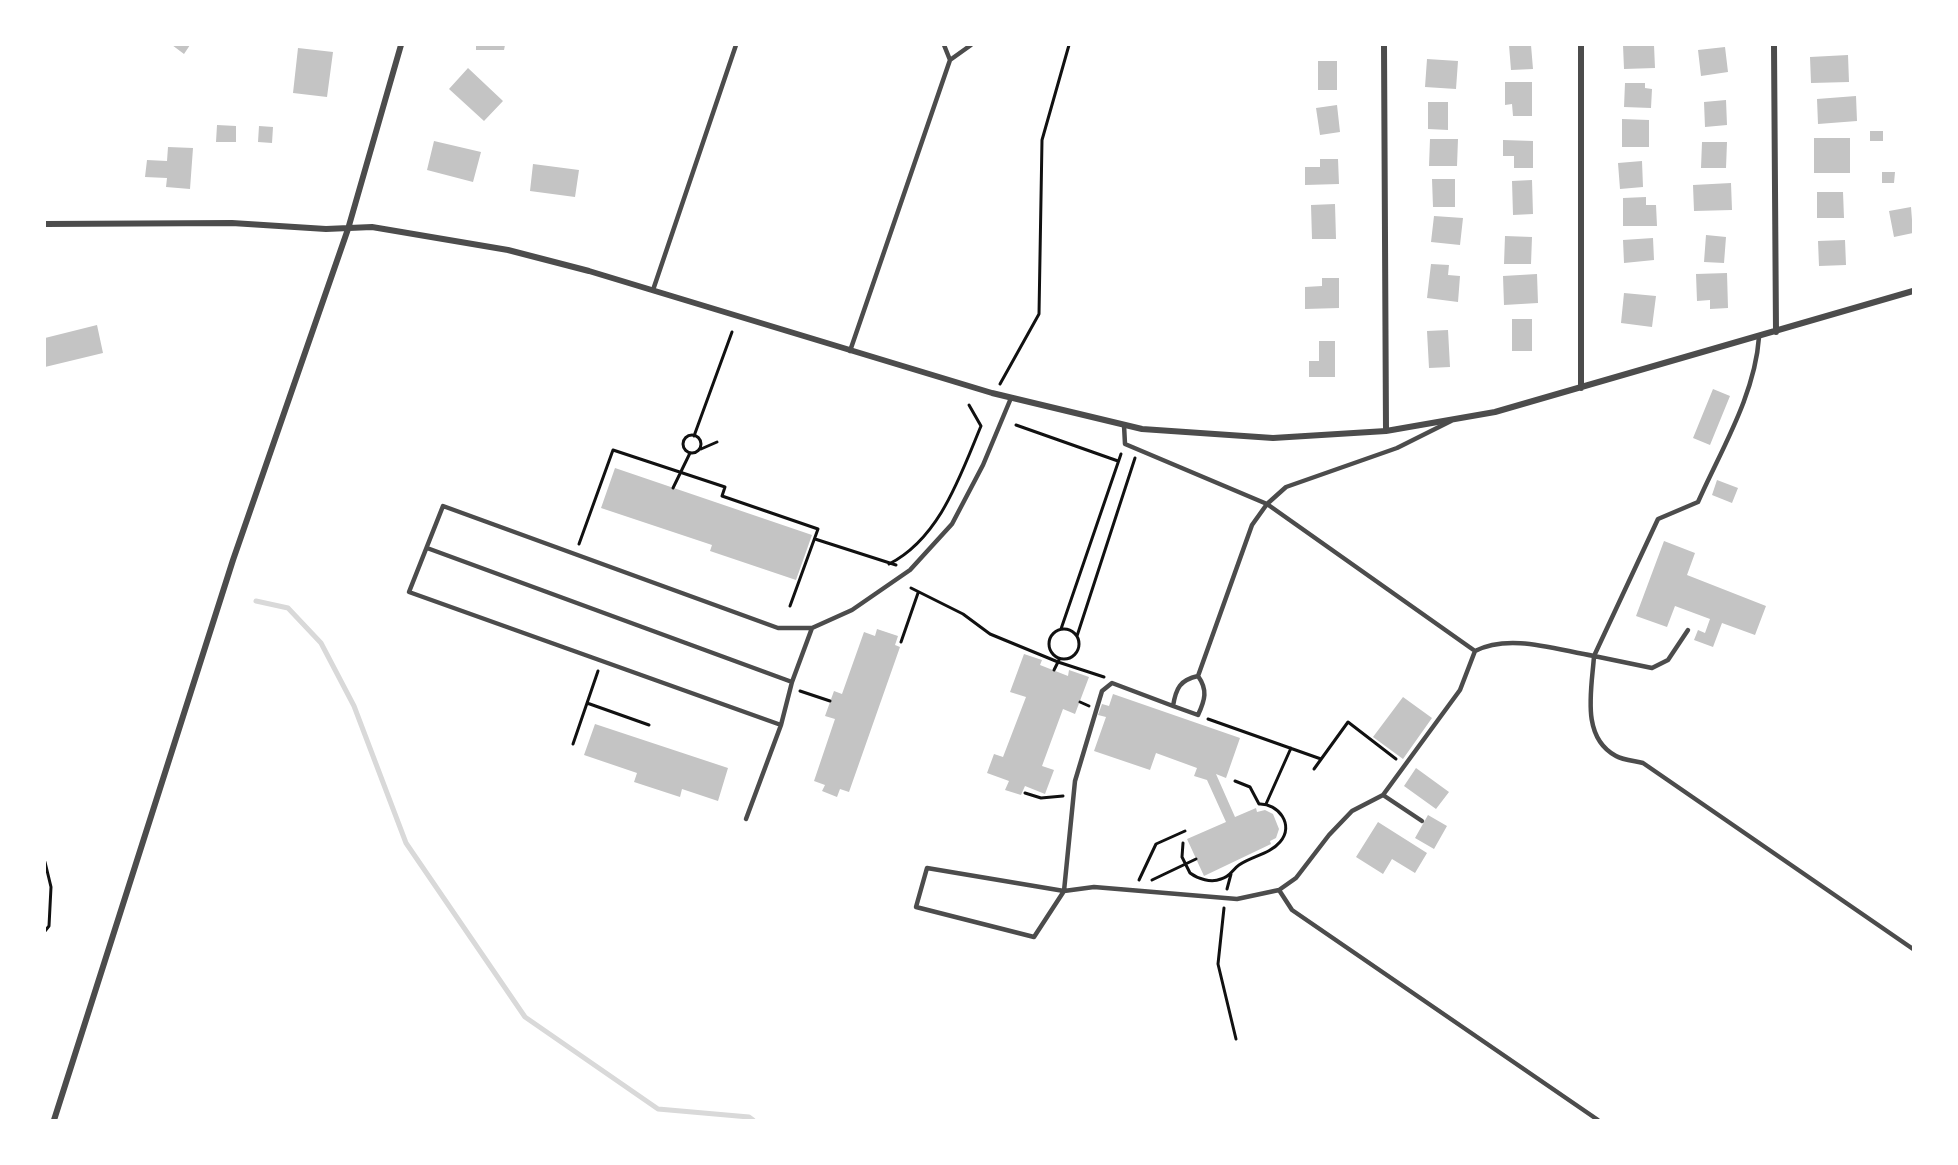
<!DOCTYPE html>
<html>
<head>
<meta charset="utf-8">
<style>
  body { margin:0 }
  #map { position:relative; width:1958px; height:1165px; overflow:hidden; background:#fff; font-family:Raleway,sans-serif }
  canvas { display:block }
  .frame { position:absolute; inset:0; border:46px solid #fff; pointer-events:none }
</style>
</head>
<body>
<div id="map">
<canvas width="1958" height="1165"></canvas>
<div class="frame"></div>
</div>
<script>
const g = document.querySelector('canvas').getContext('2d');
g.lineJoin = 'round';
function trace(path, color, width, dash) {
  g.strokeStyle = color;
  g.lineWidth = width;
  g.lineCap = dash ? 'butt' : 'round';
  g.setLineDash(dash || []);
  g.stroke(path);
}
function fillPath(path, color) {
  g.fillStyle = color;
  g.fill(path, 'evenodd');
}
const stream = new Path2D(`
  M256 601 288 608 321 643 354 706 406 843 525 1017 658 1109 749 1117 753 1120`);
const building = new Path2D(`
  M172 45H190L184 54Z
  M476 45H505L504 50H476Z
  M1509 45H1531L1533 69 1511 70Z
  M1623 45H1654L1655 68 1624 69Z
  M1725 47 1728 72 1701 76 1698 50Z
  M298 48 333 52 327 97 293 93Z
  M1848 55 1849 82 1811 83 1810 57Z
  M1427 59 1458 61 1456 89 1425 87Z
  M1318 61H1337V90H1318Z
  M468 68 503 101 484 121 449 89Z
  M1505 82H1532V116H1513L1512 104 1505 105Z
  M1625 83H1645V88L1652 89 1651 108 1624 107Z
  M1856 96 1857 121 1818 124 1817 99Z
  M1726 100 1727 125 1705 127 1704 102Z
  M1428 102H1448V130L1428 129Z
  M1337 105 1340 132 1320 135 1316 108Z
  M1622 119 1649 120V147H1622Z
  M217 125 236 126V142H216Z
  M259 126 273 127 272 143 258 142Z
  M1870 131H1883V141H1870Z
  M1814 138H1850V173H1814Z
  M1430 139H1458L1457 166H1429Z
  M1503 140 1533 141V168H1514V156H1503Z
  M434 141 481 152 473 182 427 170Z
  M1702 142H1727L1726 168H1701Z
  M168 147 193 148 190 189 166 187 167 178 145 177 147 160 167 161Z
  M1320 159H1338L1339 184 1305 185V167H1320Z
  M1642 161 1643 187 1620 189 1618 163Z
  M533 164 579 170 575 197 530 191Z
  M1882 172H1895L1894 183H1882Z
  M1432 179H1455V207H1433Z
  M1532 180 1533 214 1513 215 1512 181Z
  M1731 183 1732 210 1694 211 1693 185Z
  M1817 192H1843L1844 218H1817Z
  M1646 197V205H1656L1657 226H1623V198Z
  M1335 204 1336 239H1312L1311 205Z
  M1911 207 1913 233 1894 237 1889 211Z
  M1434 216 1463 218 1460 245 1431 242Z
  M1706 235 1726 237 1724 263 1704 262Z
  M1505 236 1532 237 1531 264H1504Z
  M1653 238 1654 260 1624 263 1623 240Z
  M1845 240 1846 265 1819 266 1818 241Z
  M1431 264 1449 265 1448 275 1460 276 1458 302 1427 298Z
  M1727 273 1728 308 1710 309V300L1697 301 1696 274Z
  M1537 274 1538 303 1504 305 1503 276Z
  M1322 278H1339V308L1305 309V287L1322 286Z
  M1624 293 1656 296 1652 327 1621 323Z
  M1512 319H1532V351H1512Z
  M97 325 103 353 45 367V338Z
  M1448 330 1450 367 1429 368 1427 331Z
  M1319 341H1335V377H1309V361H1319Z
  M1713 389 1730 396 1710 445 1693 438Z
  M615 468 812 535 796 580 710 551 712 545 601 508Z
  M1717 480 1738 488 1732 503 1712 495Z
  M1664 541 1695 553 1687 575 1766 606 1755 635 1722 623 1713 647 1694 640 1698 630 1705 633 1710 619 1675 606 1667 627 1636 616Z
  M877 629 898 636 895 645 900 647 849 792 840 789 837 797 822 791 825 785 814 781 835 719 825 716 834 691 842 694 864 632 875 636Z
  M1024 654 1042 660 1040 665 1068 676 1069 670 1089 677 1075 714 1063 709 1042 766 1054 770 1045 794 1025 786 1021 795 1005 790 1009 781 987 773 994 754 1003 757 1026 697 1010 692Z
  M1113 694 1240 738 1226 778 1216 774 1235 817 1256 808 1257 812 1265 810 1273 814 1279 829 1276 838 1270 841 1271 844 1204 876 1187 839 1226 822 1207 780 1194 776 1197 768 1156 753 1150 770 1094 751 1106 717 1098 715 1102 704 1109 706Z
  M1403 697 1432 718 1403 759 1373 737Z
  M595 724 728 768 718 801 682 789 680 797 634 782 637 773 584 755Z
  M1416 768 1449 792 1436 809 1404 786Z
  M1428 815 1447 826 1434 849 1415 838Z
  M1378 822 1427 853 1415 873 1392 859 1383 874 1356 857Z`);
const path = new Path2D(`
  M1000 384 1039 314 1042 140 1069 45
  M1016 425 1118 461
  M683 444a9 9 0 1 1 18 0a9 9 0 1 1-18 0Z
  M694 436 732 332
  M701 449 717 442
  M673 488 690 453
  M815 539 896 565
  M579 544 613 450 725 487 722 496 818 529 790 606
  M889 564C940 538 960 476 981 426L969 405
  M911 588 963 614 990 634 1058 662 1104 677
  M1061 629 1121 454
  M1049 644a15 15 0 1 1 30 0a15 15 0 1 1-30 0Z
  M1077 636 1135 458
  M901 642 918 593
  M1054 670 1059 660
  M800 691 830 701
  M1080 702 1089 706
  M587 703 649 725
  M1208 719 1321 759
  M573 744 598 671
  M1314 769 1348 722 1396 759
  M1025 793 1041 798 1063 796
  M1266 804 1291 748
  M1183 843 1182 857 1190 873C1198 879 1211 883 1221 879 1230 877 1233 869 1239 865 1252 856 1270 854 1280 842 1295 825 1278 803 1259 804L1250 787 1235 781
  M45 862 51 887 49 926 45 931
  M1139 880 1156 844 1185 831
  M1152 880 1196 859
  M1227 889 1231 874
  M1224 908 1218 964 1236 1039`);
const service = new Path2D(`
  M944 45 950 60
  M653 290 736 45
  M850 351 950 60 971 45
  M1124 425 1125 444 1267 504 1475 651 1460 690 1383 795 1422 821
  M427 548 792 682
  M812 628 792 682 781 725 409 592 443 506 778 628H812L852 610 910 570 952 524 983 465 1011 398
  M1688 630 1668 660 1652 668 1594 656C1592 688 1580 737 1616 756 1623 760 1635 761 1643 763L1913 949
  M1475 651C1510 633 1557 650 1594 656L1658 519 1698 502C1721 450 1755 395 1759 337
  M1173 706 1198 715C1205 700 1208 690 1198 676
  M1383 795 1352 811 1329 835 1296 878 1279 890 1237 899 1094 887 1064 891 927 868 916 907 1034 937 1064 891 1075 781 1102 691 1112 683 1173 706C1176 688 1180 680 1198 676L1252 525 1267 504 1286 487 1397 448 1451 421
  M746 819 781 725
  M1279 890 1292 910 1598 1120`);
const minor = new Path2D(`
  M1384 45 1386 431
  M1581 45V388
  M1774 45 1776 332
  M45 224 232 223 326 229 372 227 508 250 589 271 992 393 1142 429 1273 438 1386 431 1495 412 1913 291
  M54 1120 233 560 348 229 401 45`);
trace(stream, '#d9d9d9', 5);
fillPath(building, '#c4c4c4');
trace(path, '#111', 3);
trace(service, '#4c4c4c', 4.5);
trace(minor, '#4c4c4c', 6);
</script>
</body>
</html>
